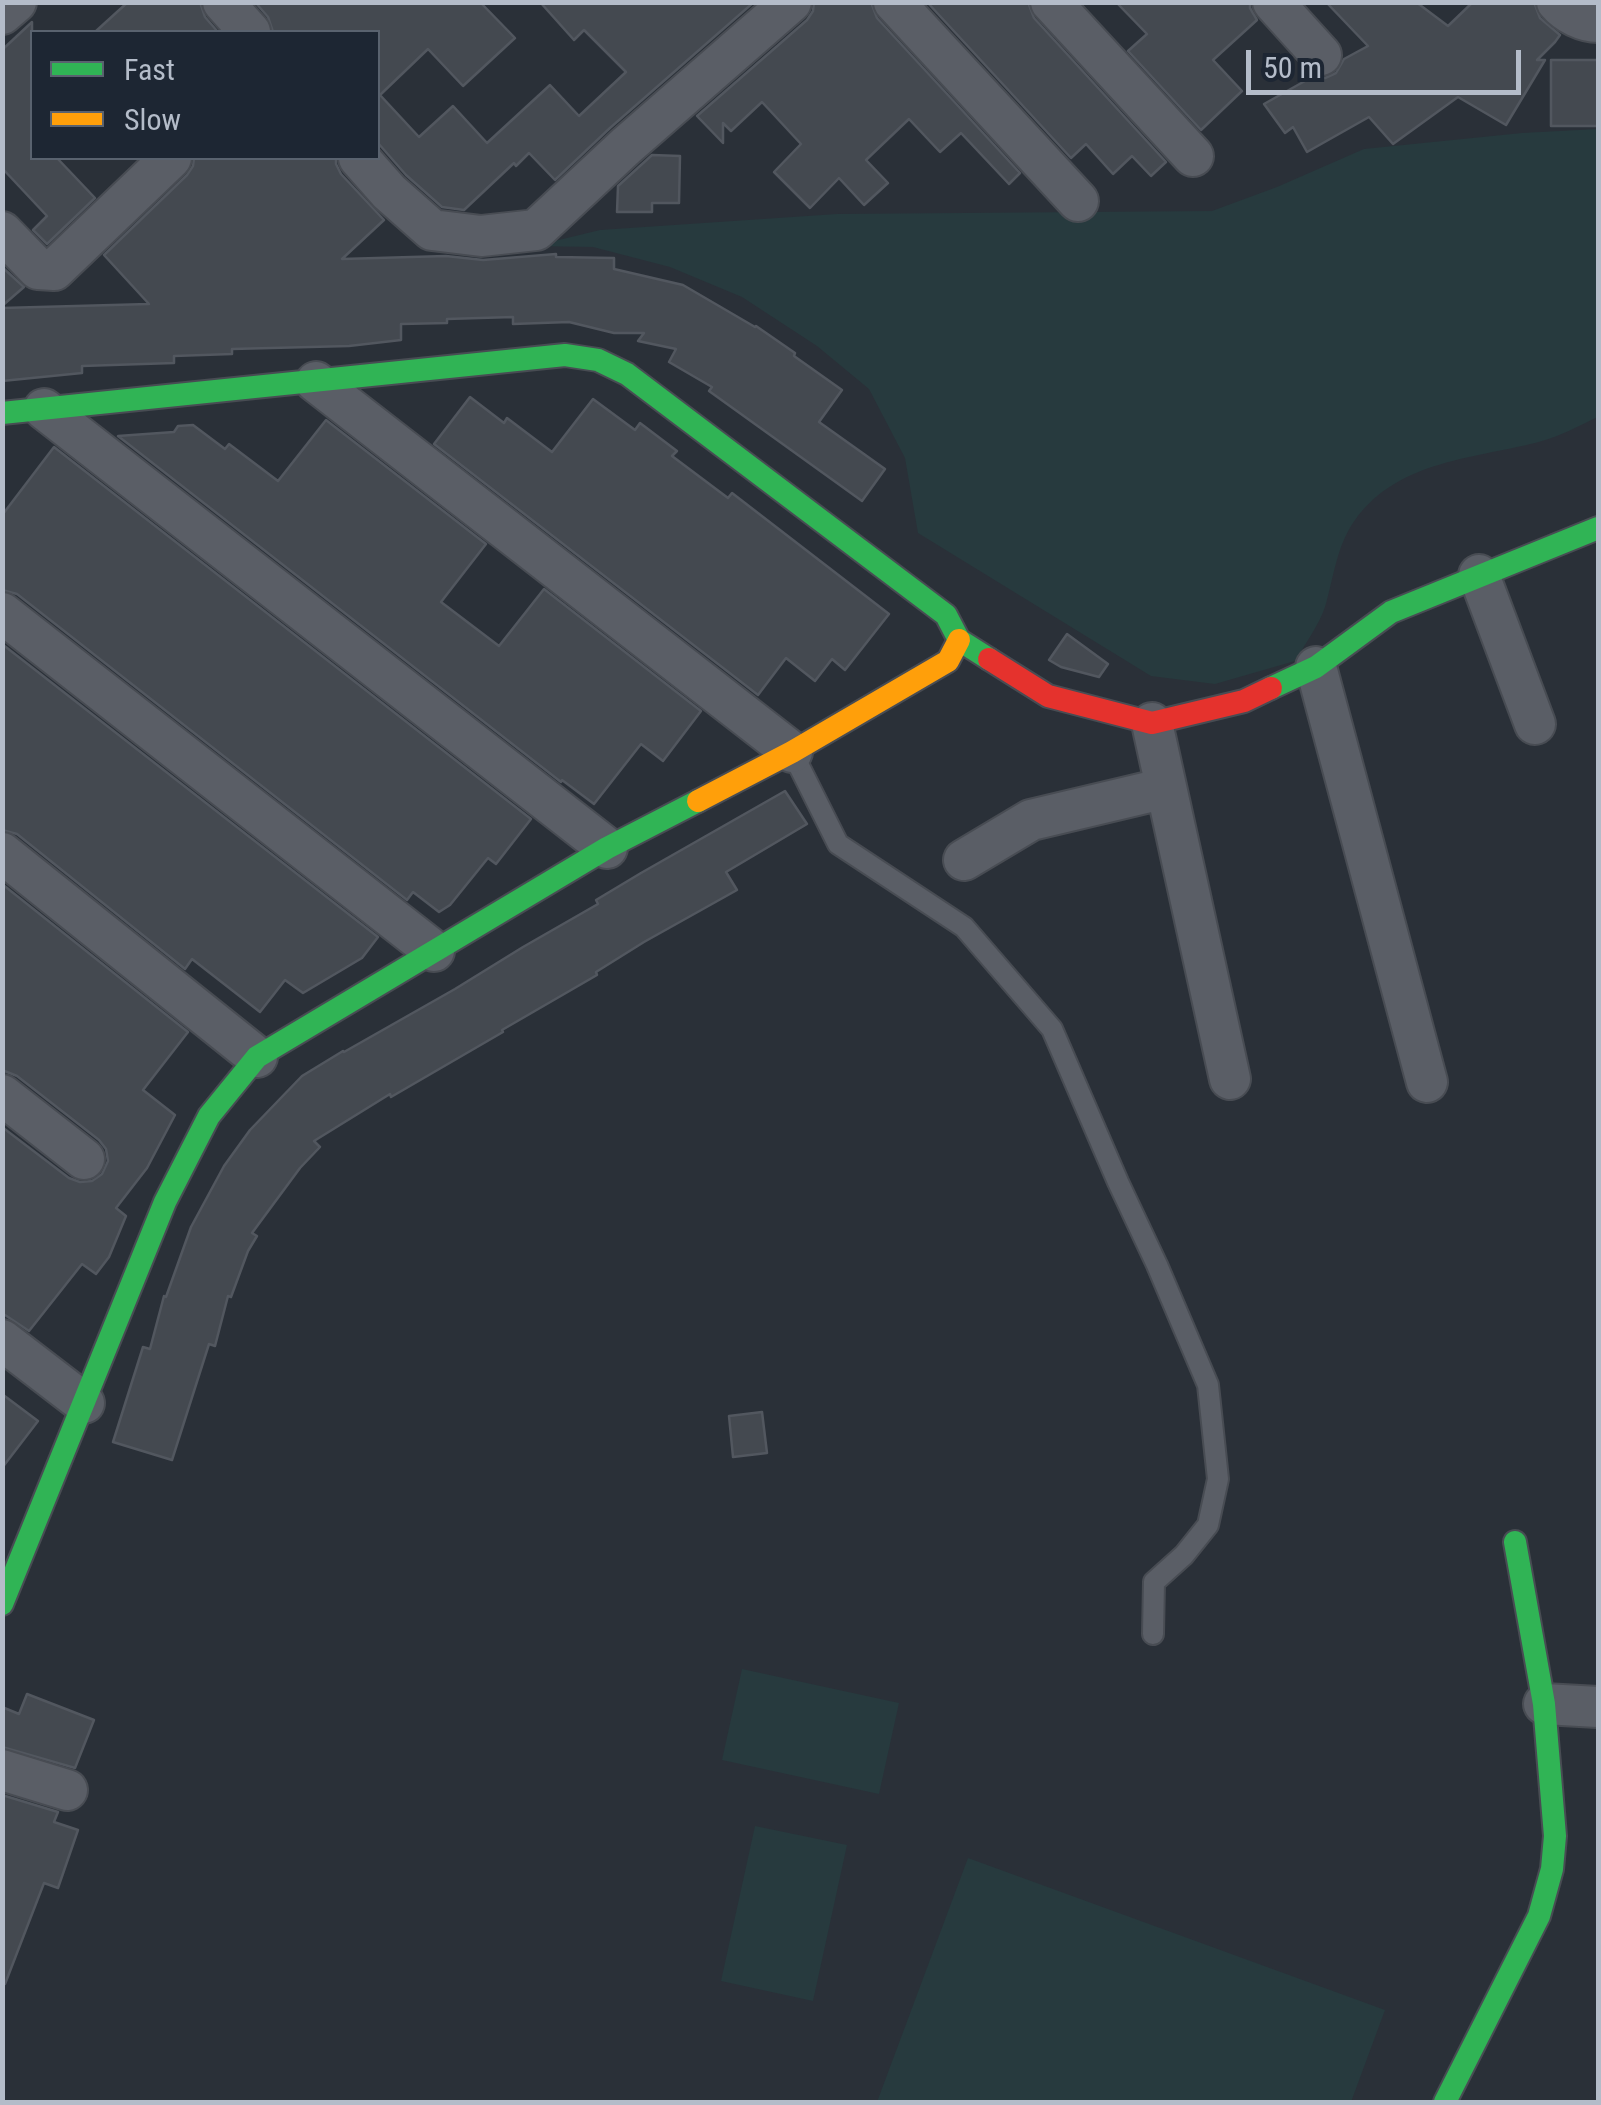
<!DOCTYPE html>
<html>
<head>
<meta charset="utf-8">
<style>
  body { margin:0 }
  #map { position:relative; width:1601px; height:2105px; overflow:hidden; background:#2a3038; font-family:"Roboto Condensed",sans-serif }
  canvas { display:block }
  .frame { position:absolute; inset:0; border:5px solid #b4bcc9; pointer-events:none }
  .legend { position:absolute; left:30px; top:30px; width:350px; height:130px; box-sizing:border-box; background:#1d2633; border:2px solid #59626f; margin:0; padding:12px 18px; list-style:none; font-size:30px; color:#b4bcc9 }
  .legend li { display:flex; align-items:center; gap:20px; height:50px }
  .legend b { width:50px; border:2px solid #59626f }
  .scale { position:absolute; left:1246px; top:50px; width:275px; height:45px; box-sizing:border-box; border:5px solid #b4bcc9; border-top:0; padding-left:12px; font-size:30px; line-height:35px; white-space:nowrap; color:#b4bcc9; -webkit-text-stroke:8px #1d2633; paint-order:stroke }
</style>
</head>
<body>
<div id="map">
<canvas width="1601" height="2105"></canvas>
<div class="frame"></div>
<ul class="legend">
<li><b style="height:12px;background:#30b455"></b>Fast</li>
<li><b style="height:12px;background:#ff9f0a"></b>Slow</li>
</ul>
<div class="scale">50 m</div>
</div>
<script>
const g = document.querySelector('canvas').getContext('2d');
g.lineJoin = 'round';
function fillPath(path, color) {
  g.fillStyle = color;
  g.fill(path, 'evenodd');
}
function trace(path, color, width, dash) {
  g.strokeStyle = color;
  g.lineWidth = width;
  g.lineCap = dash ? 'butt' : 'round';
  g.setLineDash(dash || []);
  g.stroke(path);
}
const green = new Path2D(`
  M1598 129V417C1580 425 1561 436 1542 441 1476 459 1399 459 1355 520 1336 547 1334 577 1325 607 1319 625 1305 644 1295 661L1215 684 1151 676 918 533 905 458 869 389 817 346 742 297 670 267 593 247 534 246 600 230 837 214 1212 211 1277 187 1364 149 1522 133Z
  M742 1669 899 1703 879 1794 722 1760Z
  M755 1826 847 1845 813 2001 721 1981Z
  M968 1858 1385 2010 1351 2102H877Z`);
const building = new Path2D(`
  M128 2H200L205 17 218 32H95Z
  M255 2H480L515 38 463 86 428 49 380 95 419 137 453 106 487 143 550 85 579 116 626 72 584 30 574 40 540 2H754L610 128 555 180 529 153 516 166 514 163 464 210 442 207 406 175 378 143V32H273L268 17Z
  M814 2H871L877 18 1020 173 1009 184 961 133 940 152 909 119 866 160 888 183 864 205 839 178 810 208 774 172 801 144 762 102 731 131 723 123V143L697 116 807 20 813 11Z
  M927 2H1028L1034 18 1166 162 1151 176 1132 156 1113 174 1086 144 1071 158Z
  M1116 2H1250V8L1257 20 1213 60 1242 91 1201 130 1128 51 1147 34Z
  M1326 2H1416L1448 26 1473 2H1534L1540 18 1560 35 1555 42 1537 60H1545L1506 125 1458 97 1393 144 1369 117 1307 152 1293 127 1285 133 1264 104 1312 77 1325 78 1336 73 1344 59 1368 46Z
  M32 22V158H57L95 198 47 244 33 230 47 216 2 168V50Z
  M1551 60H1598V126H1551Z
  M652 155 680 156 679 203H652V212H617L618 186Z
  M194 158H336V164L341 174 384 220 342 259 446 256 483 260 556 254V257L614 258V269L683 285 755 327 756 326 795 353 794 356 842 390 819 422 885 469 862 501 709 391 712 387 669 362 676 349 638 341 644 333H614L569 322 513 324V317L447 319V323L401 324V340L349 346 232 349V354L174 356V363L82 366V373L2 381V308L149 304 104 255 187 175 193 166Z
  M2 267 24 287 2 306Z
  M470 397 504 423 507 418 552 452 593 399 635 430 640 423 677 451 672 456 728 498 732 493 889 614 845 670 832 659 815 681 786 658 758 695 434 444Z
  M326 420 486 544 441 602 499 646 544 589 701 711 663 761 641 744 594 804 562 780 561 782 118 436 174 432 178 426 193 425 225 449 229 444 278 481Z
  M54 447 531 819 496 864 488 858 450 905 439 912 413 892 407 900 17 594 2 590 3 514Z
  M1067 634 1108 664 1099 677 1061 667 1049 660Z
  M2 644 378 937 362 958 303 993 285 980 260 1012 192 959 185 969 17 834 2 830Z
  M785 791 807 824 726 872 737 890 644 942 596 972 597 975 502 1030 503 1032 391 1097 390 1094 314 1141 320 1147 300 1168 252 1233 257 1236 248 1251 231 1297 228 1296 215 1346 209 1344 172 1460 113 1442 143 1347 150 1349 164 1296 166 1297 191 1227 224 1166 250 1130 302 1076 343 1051 344 1052 455 989 523 947 598 904 596 900 641 873Z
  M2 884 188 1032 143 1090 175 1115 147 1168 116 1208 126 1216 109 1257 96 1274 82 1264 29 1331 2 1313V1127L69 1178 80 1182 92 1181 102 1174 108 1161 106 1149 99 1140 17 1076 2 1070Z
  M2 1394 38 1421 2 1468Z
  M762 1412 767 1453 733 1457 729 1416Z
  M27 1694 94 1720 75 1768 2 1747V1707L19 1714Z
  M2 1795 58 1812 54 1822 78 1830 58 1888 44 1883 5 1984 2 1983Z`);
const lane = new Path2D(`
  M793 754 838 844 964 927 1052 1029 1118 1182 1157 1265 1208 1385 1218 1479 1208 1525 1184 1555 1154 1582 1153 1634`);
const street = new Path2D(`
  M223 2 250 32
  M894 2 1078 201
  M1051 2 1193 156
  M1273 2 1321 55
  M1557 2C1567 14 1584 22 1598 22
  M2 14 16 2
  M359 158 389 192 432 230 481 236 536 230 626 146 791 2
  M2 232 38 269 54 270 171 158
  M316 382 792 752
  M44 409 607 848
  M1479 575 1535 724
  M2 613 434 951
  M1316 667 1427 1082
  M1152 723 1230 1079
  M2 853 257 1057
  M964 860 1031 820 1166 788
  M2 1095 84 1159
  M2 1340 84 1403
  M1544 1704 1598 1707
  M2 1770 67 1790`);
const fast = new Path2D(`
  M2 413 565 355 598 360 627 374 946 615 959 640 989 659
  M1271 688 1316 667 1391 612 1598 528
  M2 1604 165 1202 209 1116 257 1057 607 848 698 801
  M1445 2102 1539 1916 1552 1869 1555 1836 1544 1704 1515 1542`);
const slow = new Path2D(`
  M698 801 792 752 948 661 959 640`);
const jam = new Path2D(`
  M989 659 1048 696 1152 723 1244 701 1271 688`);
fillPath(green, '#273a3e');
fillPath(building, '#444950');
trace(building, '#52575f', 2.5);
trace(lane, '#484c53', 24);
trace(street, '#484c53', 44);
trace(fast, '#484c53', 26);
trace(slow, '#484c53', 26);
trace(jam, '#484c53', 26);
trace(lane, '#5a5e66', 20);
trace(street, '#5a5e66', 40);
trace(fast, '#30b455', 22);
trace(slow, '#ff9f0a', 22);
trace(jam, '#e5322d', 22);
</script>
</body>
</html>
